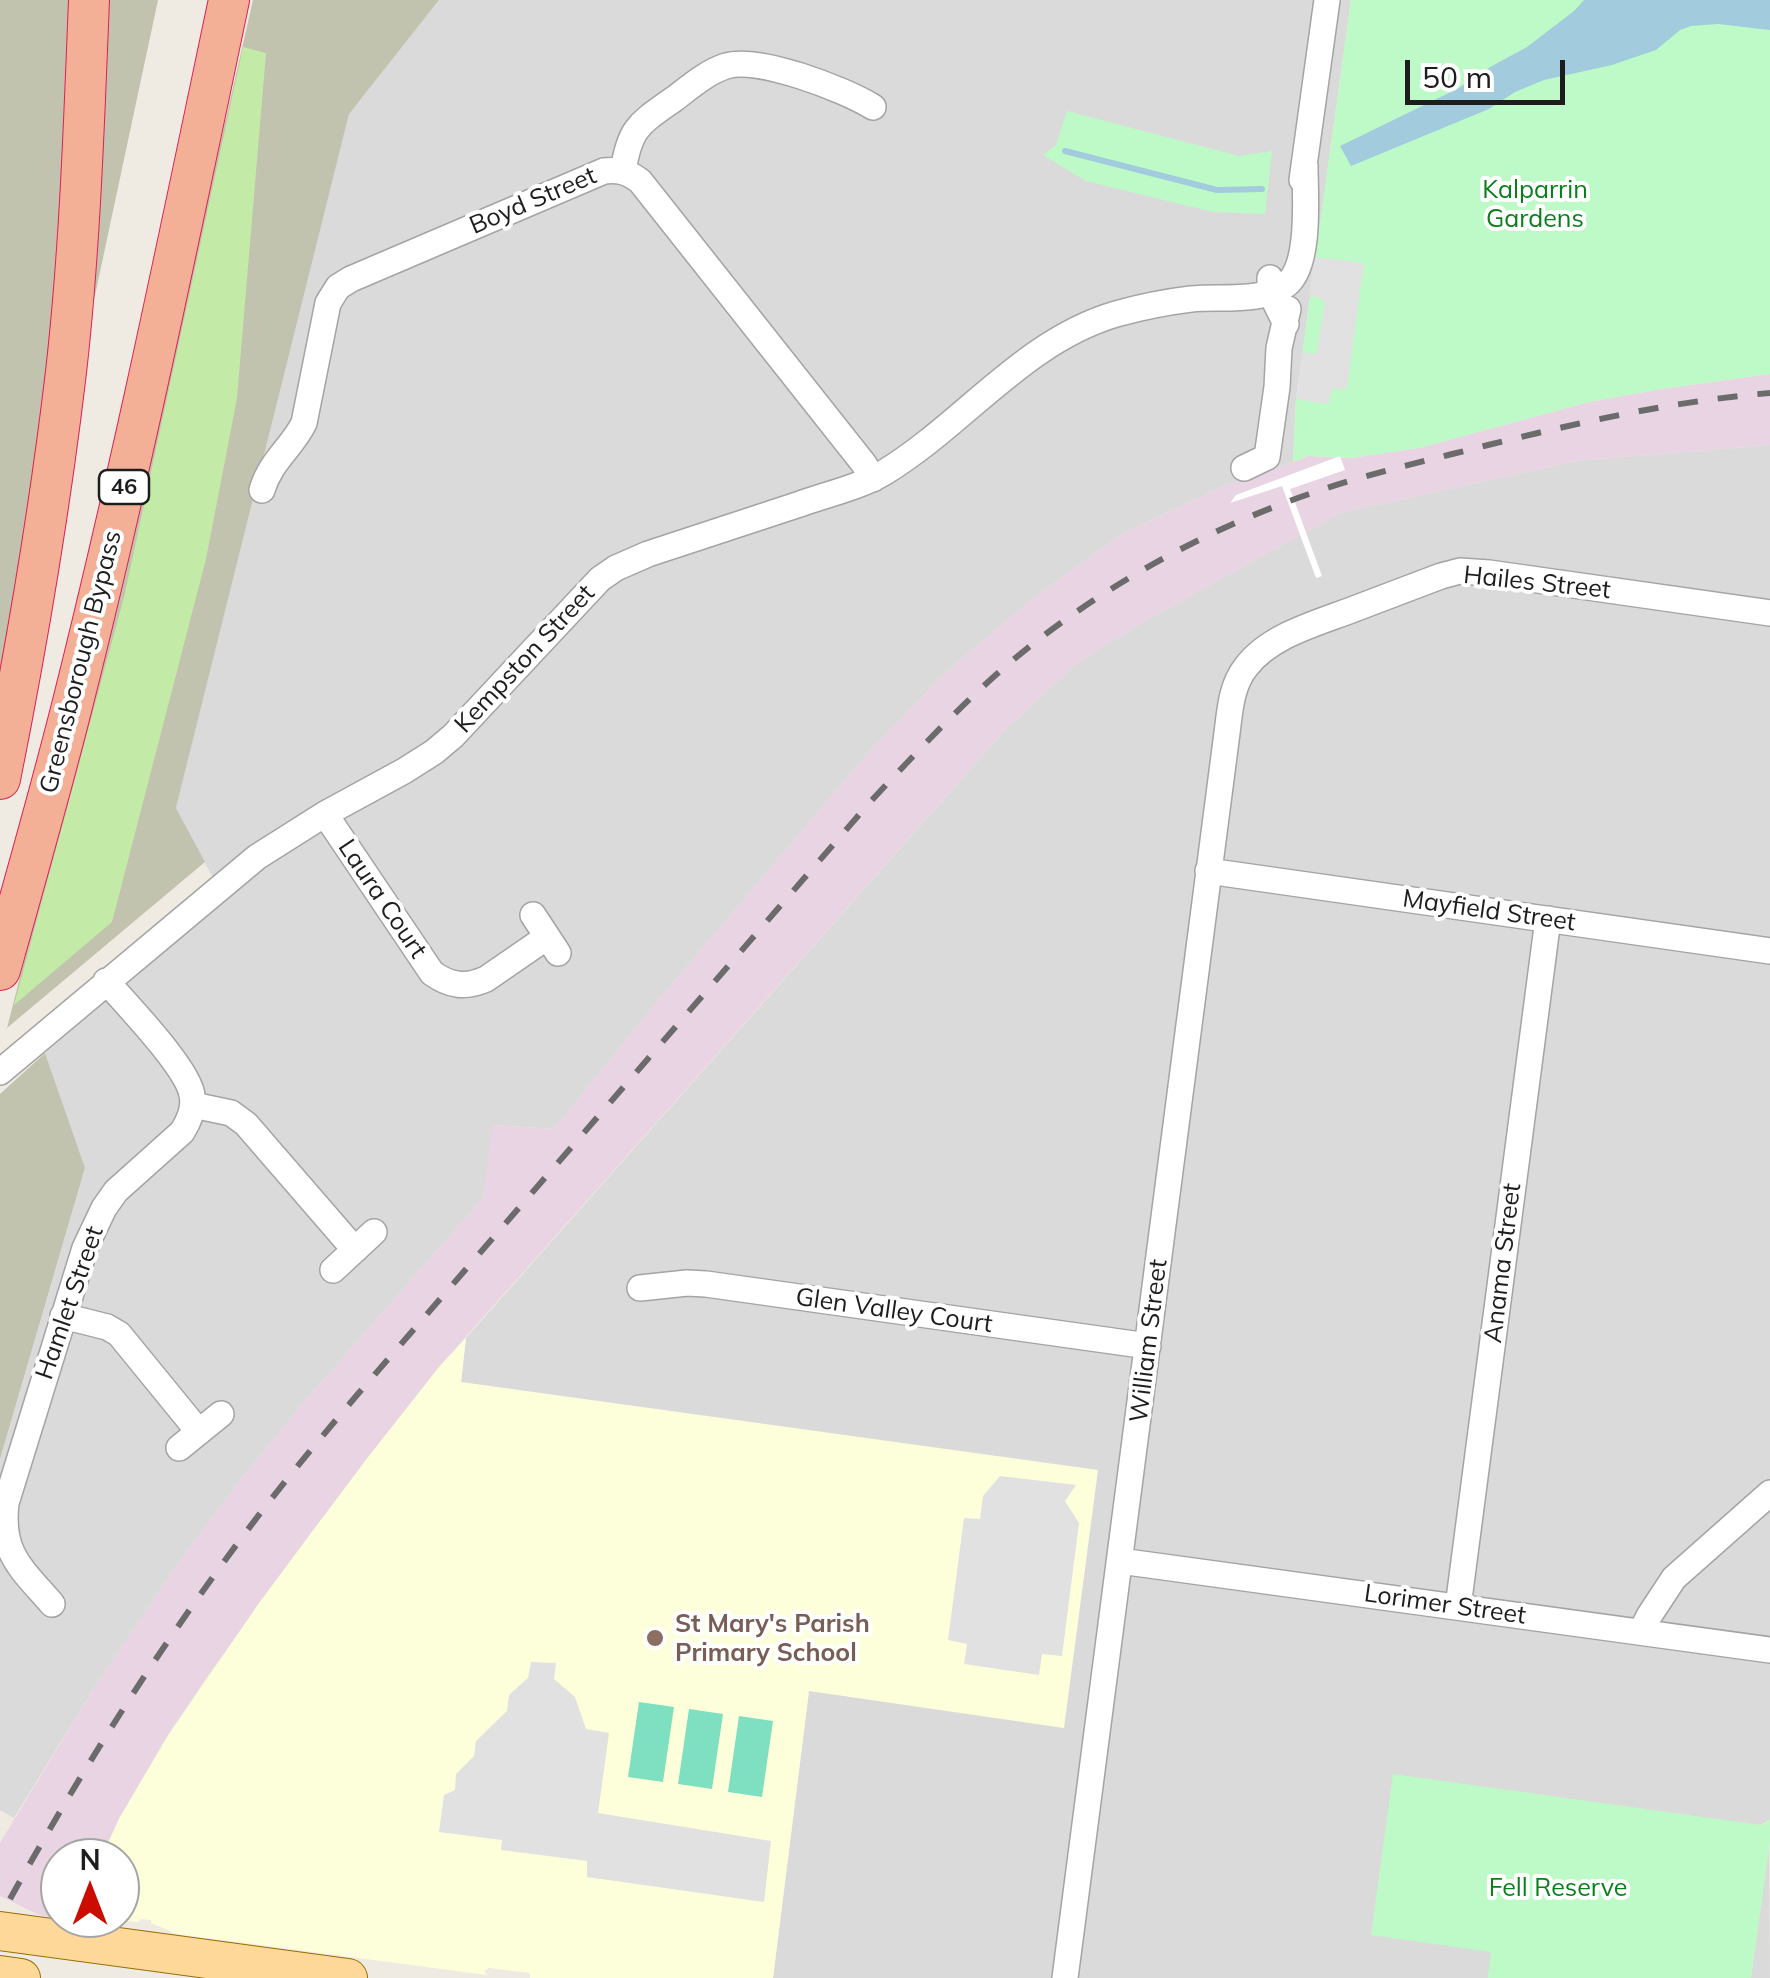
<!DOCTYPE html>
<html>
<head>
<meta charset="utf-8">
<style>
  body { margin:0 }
  #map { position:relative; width:1770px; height:1978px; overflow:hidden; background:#efebe3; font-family:Mulish,sans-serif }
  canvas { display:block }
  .north { position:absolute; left:40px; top:1838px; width:100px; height:100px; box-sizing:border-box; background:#fff; border:2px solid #a5a5a5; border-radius:50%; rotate:0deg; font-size:28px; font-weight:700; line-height:40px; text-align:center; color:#1d1d1d }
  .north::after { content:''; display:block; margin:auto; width:35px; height:45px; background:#ca0d00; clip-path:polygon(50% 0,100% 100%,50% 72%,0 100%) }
  .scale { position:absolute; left:1405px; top:60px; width:160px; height:45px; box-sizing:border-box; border:5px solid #1d1d1d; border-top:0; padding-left:12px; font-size:30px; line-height:35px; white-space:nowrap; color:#1d1d1d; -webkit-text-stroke:8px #fff; paint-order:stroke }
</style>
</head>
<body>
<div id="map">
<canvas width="1770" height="1978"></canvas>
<div class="north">N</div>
<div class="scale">50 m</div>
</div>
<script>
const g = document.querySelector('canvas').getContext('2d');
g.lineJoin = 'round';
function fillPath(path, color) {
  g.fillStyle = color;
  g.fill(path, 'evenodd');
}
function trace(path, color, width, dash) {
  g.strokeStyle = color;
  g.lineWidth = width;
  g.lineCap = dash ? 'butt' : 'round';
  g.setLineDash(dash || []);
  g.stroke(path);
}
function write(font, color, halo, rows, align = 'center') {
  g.font = font + ' Mulish,sans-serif';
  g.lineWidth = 8;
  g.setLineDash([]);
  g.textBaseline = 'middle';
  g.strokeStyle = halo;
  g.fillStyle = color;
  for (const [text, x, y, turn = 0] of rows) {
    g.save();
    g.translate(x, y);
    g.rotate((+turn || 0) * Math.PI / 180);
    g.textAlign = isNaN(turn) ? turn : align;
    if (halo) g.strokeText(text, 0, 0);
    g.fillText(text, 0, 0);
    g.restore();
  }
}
const residential = new Path2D(`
  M439 0H1351L1296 399 1293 462 1245 481 1228 484 1122 534 1036 596 948 670 868 753 661 997 554 1129 493 1125 484 1197 304 1402 241 1479 174 1569 94 1688 14 1818 0 1810V1459L85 1169 45 1053 225 901 176 808 349 113Z
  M1770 445V1820L1492 1952 1488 1978H773L809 1690 1063 1727 461 1382 466 1338 1006 729 1077 663 1147 620 1340 513 1576 461Z
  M1769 1842 1770 1978H1751Z`);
const industrial = new Path2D(`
  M1770 374V445L1576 461 1340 513 1147 620 1077 663 1006 729 439 1367 313 1530 209 1674 167 1736 120 1817 101 1858H60V1918H71L59 1919 39 1915 0 1896V1843L94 1688 174 1569 241 1479 304 1402 484 1197 492 1125 554 1129 661 997 868 753 948 670 1036 596 1122 534 1228 484 1245 481 1308 456 1351 458 1419 448 1589 402 1661 389Z`);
const education = new Path2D(`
  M466 1338 461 1382 1098 1470 1064 1728 809 1691 773 1978H530V1973L489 1968 484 1971 487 1975 177 1934 151 1923V1920L140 1919 139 1922 96 1918H120V1858H101L120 1817 168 1736 259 1603 365 1461 439 1367Z`);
const construction = new Path2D(`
  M0 0H158L49 511 0 687Z
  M253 0H439L349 114 176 808 205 862 7 1028 116 600Z
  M45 1053 85 1168 0 1459V1094Z`);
const grass = new Path2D(`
  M243 47 266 53 237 398 206 559 112 922 14 1005 124 597Z`);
const park = new Path2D(`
  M1351 0H1770V374L1661 389 1589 402 1419 448 1351 458 1308 456 1293 462 1296 399Z
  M1067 111 1239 156 1272 151 1265 214 1213 212 1086 181 1043 155 1056 145Z
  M1393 1774 1761 1825 1770 1820V1842L1751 1978H1488L1491 1952 1371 1935Z`);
const pitch = new Path2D(`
  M639 1702 674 1707 663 1782 628 1777Z
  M689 1709 723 1714 712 1789 678 1784Z
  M739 1716 773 1721 762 1797 728 1792Z`);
const parking = new Path2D(`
  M1314 257 1364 263 1347 389H1332L1329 404 1296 399 1302 352 1314 354 1317 352 1325 302 1320 298 1309 296Z
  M1000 1476 1076 1485 1065 1501 1079 1523 1062 1656 1042 1654 1039 1675 964 1664 967 1644 948 1640 964 1518 980 1519 983 1496Z
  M531 1662 556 1663 554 1679 575 1697 586 1729 609 1733 598 1813 771 1841 764 1902 587 1877V1861L501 1850 502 1840 439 1832 444 1795 455 1790 456 1774 474 1756 476 1741 507 1711 509 1695 528 1678Z`);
const water = new Path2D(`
  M1584 0H1770V30L1718 24 1691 26 1680 30 1656 50 1612 65 1544 80 1515 92 1489 109 1351 166 1340 146 1457 89 1492 66 1527 47 1574 11Z`);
const pier = new Path2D(`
  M1340 456 1345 470 1290 489 1322 576 1316 578 1282 486 1230 503 1236 495Z`);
const stream = new Path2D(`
  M1065 151 1217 190 1262 189`);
const minor = new Path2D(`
  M623 171C630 127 639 124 674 99 690 87 707 72 726 66 758 56 844 89 873 107
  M1302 180 1327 0
  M1270 278V292L1286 324
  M1244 468 1267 457 1277 387 1279 348 1288 309
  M262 490C271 460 291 449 304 423L328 303 338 287 351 279 604 171C619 169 628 172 640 181L864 464 873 479
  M325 814 432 973C450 986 466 988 486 979L547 937
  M1208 871 1770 951
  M533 915 558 953
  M0 1072 257 857 325 814 404 771 434 752 453 736 600 579 616 568 648 554C699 537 749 521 800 504 828 494 860 487 885 472 965 423 1024 341 1116 314 1141 307 1166 302 1191 299 1220 296 1264 303 1287 284 1311 264 1305 195 1305 166
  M193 1105 231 1113 246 1124 355 1250
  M333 1270 374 1232
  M640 1288 687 1283 706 1284 1148 1346
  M63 1316 107 1327 119 1334 199 1432
  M179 1448 221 1414
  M1120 1561 1770 1650
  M52 1604C22 1569 0 1554 6 1503L85 1248 104 1208 116 1191 182 1132C189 1121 195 1108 192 1095 188 1068 127 1005 106 981
  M1458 1607 1548 919
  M1641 1632 1649 1616 1674 1578 1770 1493
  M1065 1978 1227 733C1230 710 1231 686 1246 667 1270 635 1318 623 1354 609 1383 598 1412 587 1441 576L1460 571 1489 573 1770 613`);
const primary = new Path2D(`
  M0 1931 348 1978
  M0 1975 21 1978`);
const trunk = new Path2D(`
  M0 779C27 644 50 508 66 372 80 249 84 124 89 0
  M0 970C25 880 51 790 74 698 132 467 180 233 229 0`);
const rail = new Path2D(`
  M10 1899C81 1771 158 1649 246 1532 281 1485 319 1440 357 1395L871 801C930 738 988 675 1058 625 1139 566 1231 519 1327 488 1379 471 1434 459 1488 445 1581 422 1674 401 1770 393`);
const markers = [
  [655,1638,10,"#8d6e63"]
];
const shields = [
  [124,487,50]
];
const shieldNames = [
  ["46",124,487]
];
const parkNames = [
  ["Kalparrin",1535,190],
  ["Gardens",1535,219],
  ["Fell Reserve",1558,1888]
];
const streetNames = [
  ["Boyd Street",533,201,-23],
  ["Hailes Street",1537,583,6],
  ["Kempston Street",525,659,-47],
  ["Greensborough Bypass",81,662,-76],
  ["Laura Court",382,899,56],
  ["Mayfield Street",1489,911,8],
  ["Anama Street",1503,1263,-83],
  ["Hamlet Street",70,1303,-71],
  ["Glen Valley Court",894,1311,8],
  ["William Street",1149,1341,-83],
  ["Lorimer Street",1445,1605,8]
];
const educationNames = [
  ["St Mary's Parish",675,1624],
  ["Primary School",675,1653]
];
fillPath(residential, '#dbdada');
fillPath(industrial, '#e8d4e3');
fillPath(education, '#fdffdb');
fillPath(construction, '#c2c3ae');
fillPath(grass, '#c4eaa7');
fillPath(park, '#befac7');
fillPath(pitch, '#7ee0c0');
fillPath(parking, '#e1e1e1');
fillPath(water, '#a2ccde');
fillPath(pier, '#fff');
trace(stream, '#a2ccde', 6);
trace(minor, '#a4a4a4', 28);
trace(primary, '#966e00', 40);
trace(trunk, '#dd2055', 42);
trace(minor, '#fff', 25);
trace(primary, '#fed899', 38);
trace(trunk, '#f3b096', 40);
trace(rail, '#6b6b6b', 6, [20, 20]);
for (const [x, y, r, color] of markers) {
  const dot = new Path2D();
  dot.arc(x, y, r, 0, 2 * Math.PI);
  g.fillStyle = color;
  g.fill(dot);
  trace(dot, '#fff', 4);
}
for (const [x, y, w] of shields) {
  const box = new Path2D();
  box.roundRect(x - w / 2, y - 17, w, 34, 8);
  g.fillStyle = '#fff';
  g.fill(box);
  trace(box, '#1d1d1d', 2.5);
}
write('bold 22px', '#1d1d1d', null, shieldNames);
write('25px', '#097e1a', '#fff', parkNames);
write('25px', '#1d1d1d', '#fff', streetNames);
write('bold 25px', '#785e54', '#fff', educationNames, 'left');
</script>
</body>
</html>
